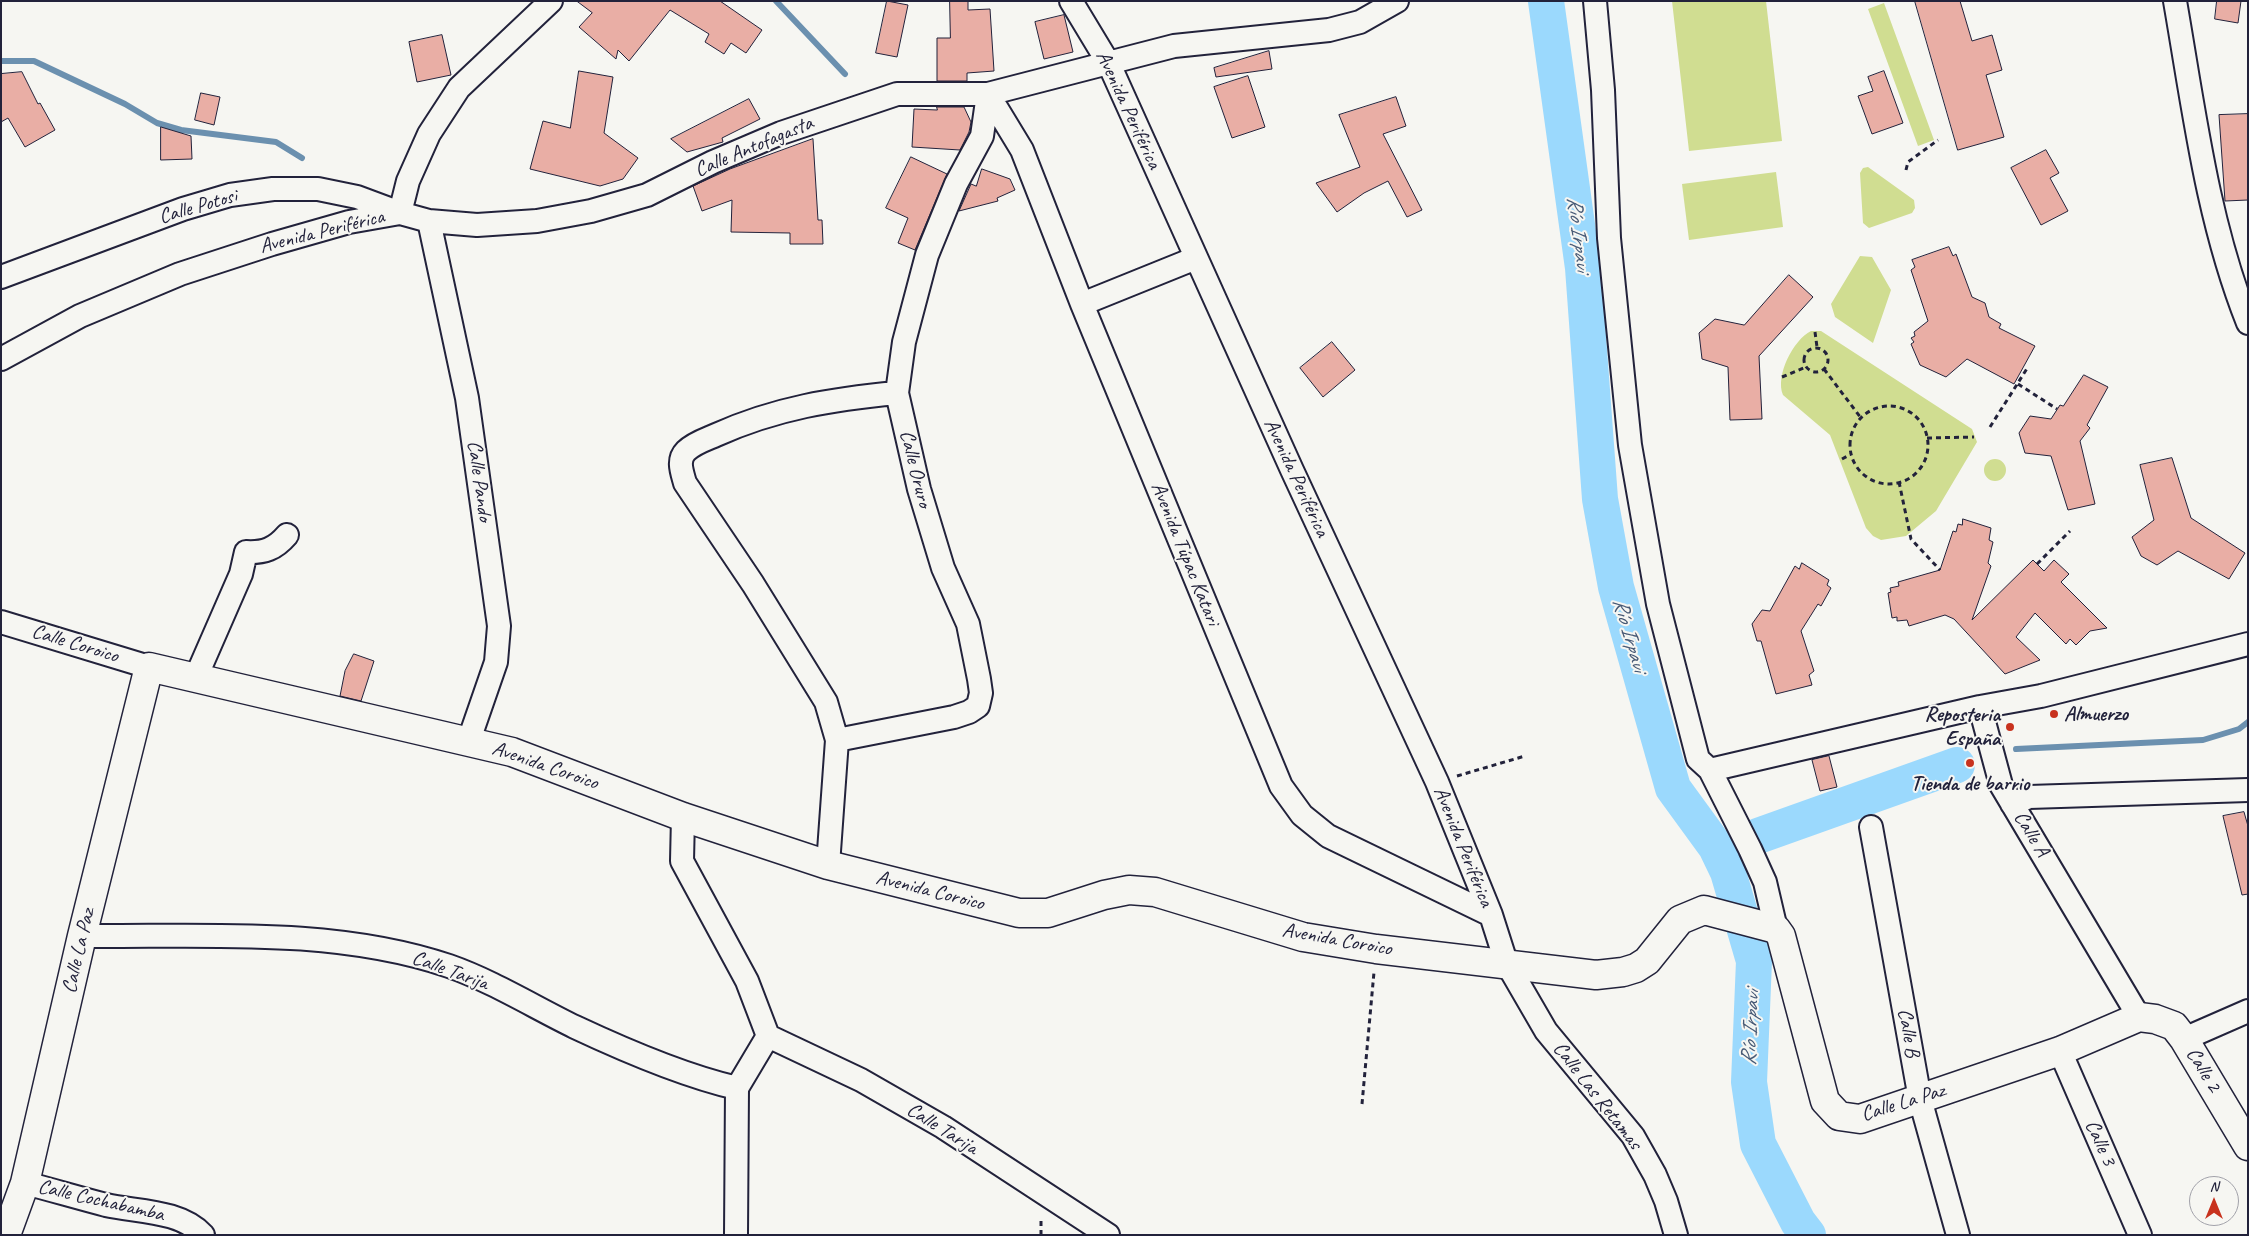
<!DOCTYPE html>
<html>
<head>
<meta charset="utf-8">
<style>
  body { margin:0 }
  #map { position:relative; width:2249px; height:1236px; overflow:hidden; background:#f6f6f2; font-family:Caveat,sans-serif }
  canvas { display:block }
  .frame { position:absolute; inset:0; border:2px solid #22223b; pointer-events:none }
  .north { position:absolute; left:2189px; top:1176px; width:50px; height:50px; box-sizing:border-box; background:#f6f6f2; border:1px solid #a1a1a9; border-radius:50%; rotate:0deg; font-size:14px; font-weight:700; line-height:20px; text-align:center; color:#22223b }
  .north::after { content:''; display:block; margin:auto; width:18px; height:22px; background:#c8321e; clip-path:polygon(50% 0,100% 100%,50% 72%,0 100%) }
</style>
</head>
<body>
<div id="map">
<canvas width="2249" height="1236"></canvas>
<div class="frame"></div>
<div class="north">N</div>
</div>
<script>
const g = document.querySelector('canvas').getContext('2d');
g.lineJoin = 'round';
function fillPath(path, color) {
  g.fillStyle = color;
  g.fill(path, 'evenodd');
}
function trace(path, color, width, dash) {
  g.strokeStyle = color;
  g.lineWidth = width;
  g.lineCap = dash ? 'butt' : 'round';
  g.setLineDash(dash || []);
  g.stroke(path);
}
function write(font, color, halo, rows, align = 'center') {
  g.font = font + ' Caveat,sans-serif';
  g.lineWidth = 4;
  g.setLineDash([]);
  g.textBaseline = 'middle';
  g.strokeStyle = halo;
  g.fillStyle = color;
  for (const [text, x, y, turn = 0] of rows) {
    g.save();
    g.translate(x, y);
    g.rotate((+turn || 0) * Math.PI / 180);
    g.textAlign = isNaN(turn) ? turn : align;
    if (halo) g.strokeText(text, 0, 0);
    g.fillText(text, 0, 0);
    g.restore();
  }
}
const green = new Path2D(`
  M1672 1H1766L1782 141 1689 151Z
  M1884 3 1934 140 1918 146 1868 9Z
  M1868 167 1914 200 1915 208 1912 213 1869 228 1863 223 1860 173 1863 168Z
  M1776 172 1783 227 1689 240 1682 184Z
  M1860 256 1872 257 1891 290 1873 343 1835 317 1831 304Z
  M1811 331H1821L1972 429 1977 442 1936 511 1906 536 1881 540 1873 536 1866 528 1830 435 1783 395C1775 376 1793 340 1811 331Z
  M1984 470a11 11 0 1 1 22 0a11 11 0 1 1-22 0Z`);
const stream = new Path2D(`
  M776 1 845 74
  M1 61H34L125 104 157 123 181 130 276 142 302 158
  M2016 749 2203 740 2239 729 2248 722`);
const river = new Path2D(`
  M1546 1 1583 268 1600 499 1616 587 1673 788 1716 847 1728 872 1754 961 1749 1082 1758 1144 1798 1222 1808 1235
  M1758 836 1957 765`);
const building = new Path2D(`
  M577 1H720L762 30 746 53 731 43 724 54 705 42 709 34 670 10 629 61 618 50 616 59 579 27 592 13Z
  M887 1 908 5 897 57 876 53Z
  M950 1H968V10L990 9 994 71 967 73V81H937V38H950Z
  M1915 1H1960L1972 41 1992 35 2002 70 1986 75 2004 137 1958 150Z
  M2217 1H2241L2238 23 2215 19Z
  M1064 15 1073 52 1044 59 1035 22Z
  M442 35 451 75 417 82 409 42Z
  M1269 51 1272 69 1216 77 1214 68Z
  M579 71 613 77 604 133 638 158 623 179 600 186 530 169 543 121 570 128Z
  M1884 71 1903 123 1872 134 1858 96 1873 91 1868 77Z
  M22 72 38 104 40 103 55 130 25 147 8 118 1 122V74Z
  M1248 76 1265 127 1232 138 1214 87Z
  M201 93 220 97 214 125 195 120Z
  M1396 97 1406 126 1383 134 1422 210 1407 217 1388 181 1364 193 1337 212 1316 183 1360 167 1339 115Z
  M749 99 760 119 722 138 723 142 687 152 671 139Z
  M937 107H964L971 122 969 132 960 150 912 147 914 109 937 110Z
  M2248 114V200L2225 201 2219 115Z
  M161 127 191 136 192 159 161 160Z
  M813 139 818 220H822L823 244H790V233L731 232 732 200 702 211 693 186 730 169Z
  M2046 150 2059 173 2050 178 2068 211 2041 225 2011 168Z
  M911 157 947 174 915 250 898 243 908 218 886 208Z
  M982 169 1010 179 1015 190 997 198 998 201 959 211 971 184 976 186Z
  M1949 247 1953 256 1956 254 1972 297 1985 303 1989 317 2001 324 1999 328 2035 346 2014 384 1967 359 1946 377 1920 365 1911 344 1914 342 1911 338 1915 336 1914 332 1928 321 1911 270 1915 267 1912 260Z
  M1789 275 1813 297 1759 356 1762 419 1730 420 1728 367 1702 359 1699 333 1715 319 1744 325Z
  M1332 342 1355 370 1323 397 1300 368Z
  M2084 375 2108 387 2087 425 2090 428 2080 441 2095 504 2068 510 2051 456 2025 453 2019 433 2030 416 2051 419 2060 405 2063 406Z
  M2172 458 2191 518 2245 553 2229 579 2178 551 2157 565 2141 556 2132 537 2154 520 2140 465Z
  M1963 519 1991 528 1989 540 1993 542 1988 563 1991 566 1972 620 2033 560 2044 571 2054 560 2069 574 2061 582 2107 628 2090 631 2076 645 2070 639 2066 644 2035 613 2016 637 2040 660 2005 674 1954 619 1945 615 1909 626 1907 620 1897 621V617L1892 618 1888 593 1891 592 1890 588 1899 586 1898 582 1940 570 1953 531 1956 532 1958 524 1962 525Z
  M1802 563 1829 580 1827 585 1831 588 1821 606 1818 604 1801 631 1814 671 1809 675 1812 685 1776 694 1761 641H1757L1752 624 1762 610 1770 611 1795 566 1799 569Z
  M354 654 374 661 361 701 340 696 345 671Z
  M1829 756 1837 787 1820 791 1812 760Z
  M2244 812 2248 826V894L2242 895 2223 816Z`);
const path = new Path2D(`
  M1906 170 1908 162 1938 140
  M1815 332 1817 347
  M1804 360a12 12 0 1 1 24 0a12 12 0 1 1-24 0Z
  M1824 369 1861 418
  M1782 377 1806 367
  M2018 384 2057 409
  M1850 445a39 39 0 1 1 78 0a39 39 0 1 1-78 0Z
  M1990 427 2028 367
  M1927 438 1974 437
  M1842 459 1851 454
  M1899 482 1911 539 1940 570
  M2037 564 2070 531
  M1457 776 1525 756
  M1362 1104 1374 972
  M1041 1235V1217`);
const minor = new Path2D(`
  M1071 1 1109 64 1292 470 1437 782 1491 915 1506 962 1546 1031 1633 1136 1655 1175 1666 1201 1676 1235
  M1595 1 1603 90 1609 238 1630 445 1658 604 1698 759 1710 770 1750 849 1765 882 1776 929
  M2175 1C2194 110 2207 220 2248 323
  M988 94 1022 150 1082 304 1281 786 1302 815 1328 836 1491 915
  M429 221 467 398 499 626 496 662 469 740
  M1 277 183 209 230 195 273 189H318L357 197 400 213 429 221 477 225 537 221 591 211 647 195 713 162 781 133 897 94H988L1174 46 1329 30 1360 22 1397 1
  M1082 304 1196 258
  M1 359 80 316 180 274 272 244 349 222 400 213 408 181 429 134 459 88 551 1
  M1 622 149 667
  M196 677 241 574 246 552C264 553 275 549 287 535
  M1980 707 2001 785 2139 1017
  M837 740 954 717 969 712 978 706 981 693 979 679 968 624 943 568 919 489 897 393 904 342 927 255 956 184 982 136 988 94
  M1710 770 1980 707 2041 696 2248 644
  M2012 804 2029 797 2248 790
  M683 817 682 861 747 981 768 1036 861 1080 943 1127 1108 1235
  M1871 827 1920 1099 1958 1235
  M828 865 837 740 826 702 753 584 685 483C682 472 677 460 686 451 694 443 707 439 716 435 776 408 833 399 897 393
  M82 936C202 937 334 927 449 966 492 981 534 1007 575 1027 624 1050 684 1076 737 1088L768 1036
  M2184 1039 2248 1011
  M2060 1051 2140 1235
  M25 1183C52 1190 79 1198 106 1205 137 1212 180 1210 203 1235
  M736 1235 737 1088`);
const major = new Path2D(`
  M6 1235 25 1183 82 936 149 667 512 752 683 817 828 865 1019 913H1048L1104 895 1129 890 1155 892 1303 937 1376 949 1596 975 1623 972 1636 968 1647 961 1680 920 1704 910 1776 929 1781 936 1825 1101 1839 1116 1860 1119 2060 1051 2139 1017 2155 1019 2174 1026 2184 1039 2248 1146`);
const markers = [
  [2054,714,5,"#c8321e"],
  [2010,727,5,"#c8321e"],
  [1970,763,5,"#c8321e"]
];
const streetNames = [
  ["Avenida Periférica",1128,110,65],
  ["Calle Antofagasta",754,147,-23],
  ["Calle Potosi",198,207,-16],
  ["Avenida Periférica",322,232,-14],
  ["Calle Oruro",915,469,76],
  ["Avenida Periférica",1296,478,65],
  ["Calle Pando",479,481,82],
  ["Avenida Túpac Katari",1185,554,68],
  ["Calle Coroico",75,644,17],
  ["Avenida Coroico",545,766,19],
  ["Calle A",2031,834,59],
  ["Avenida Periférica",1463,847,68],
  ["Avenida Coroico",930,891,14],
  ["Avenida Coroico",1337,940,10],
  ["Calle La Paz",79,951,-77],
  ["Calle Tarija",450,971,20],
  ["Calle B",1908,1033,80],
  ["Calle 2",2203,1070,59],
  ["Calle Las Retamas",1597,1096,52],
  ["Calle La Paz",1903,1103,-17],
  ["Calle Tarija",942,1129,32],
  ["Calle 3",2100,1143,66],
  ["Calle Cochabamba",101,1201,13]
];
const poiNames = [
  ["Almuerzo",2064,714],
  ["Reposteria",2000,715,"right"],
  ["España",2000,739,"right"],
  ["Tienda de barrio",1970,784,"center"]
];
const waterNames = [
  ["Río Irpavi",1578,234,83],
  ["Río Irpavi",1629,635,74],
  ["Río Irpavi",1751,1028,-87]
];
fillPath(green, '#d0dd91');
trace(stream, '#6b90af', 6);
trace(river, '#9bd9fd', 36);
fillPath(building, '#e9aea5');
trace(building, '#22223b', 1);
trace(minor, '#22223b', 26);
trace(major, '#22223b', 31);
trace(path, '#22223b', 3, [5, 4]);
trace(minor, '#f6f6f2', 22);
trace(major, '#f6f6f2', 28);
for (const [x, y, r, color] of markers) {
  const dot = new Path2D();
  dot.arc(x, y, r, 0, 2 * Math.PI);
  g.fillStyle = color;
  g.fill(dot);
  trace(dot, '#f6f6f2', 2);
}
write('21px', '#22223b', '#f6f6f2', streetNames);
write('bold 21px', '#22223b', '#f6f6f2', poiNames, 'left');
write('italic 22px', '#465975', '#f6f6f2', waterNames);
</script>
</body>
</html>
